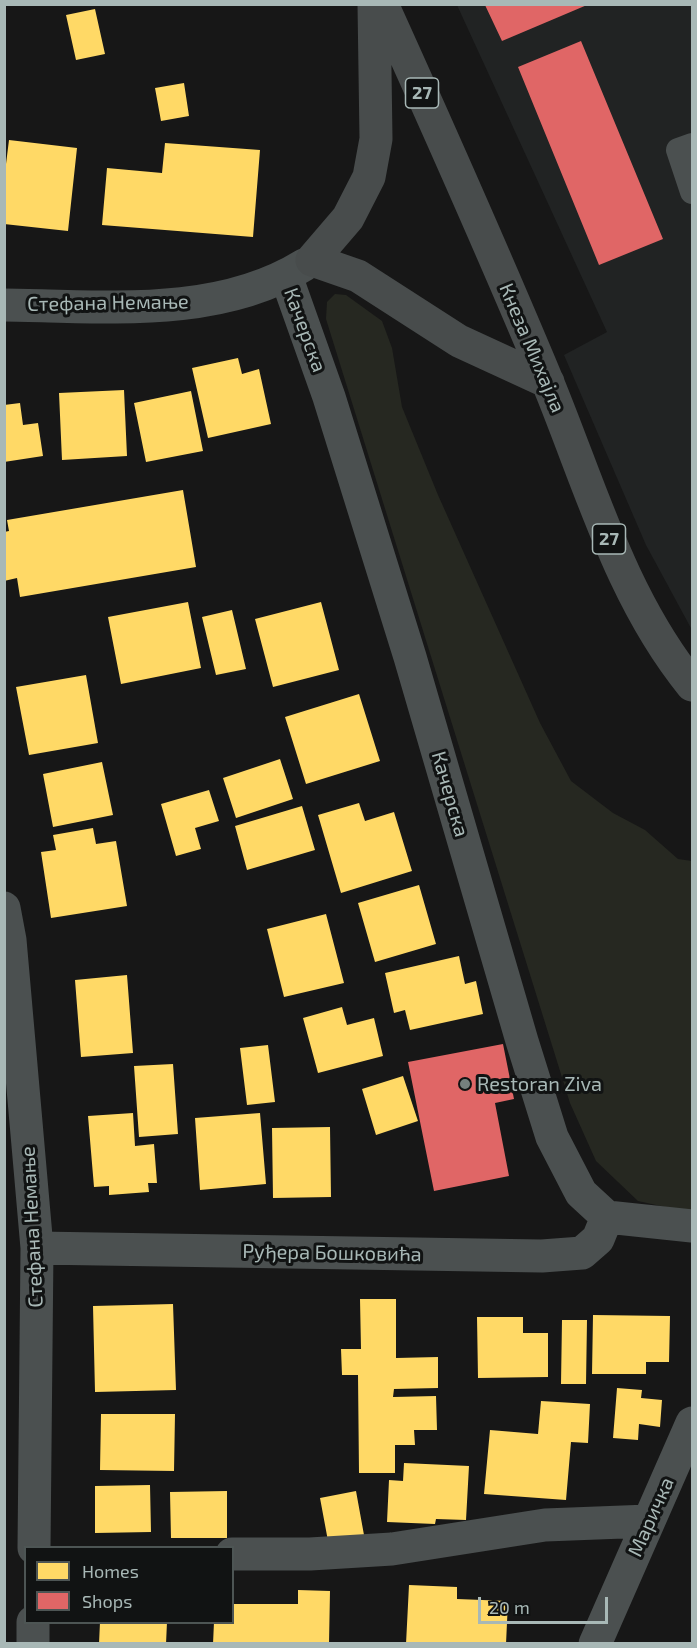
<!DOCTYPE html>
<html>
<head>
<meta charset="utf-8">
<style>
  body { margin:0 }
  #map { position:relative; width:697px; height:1648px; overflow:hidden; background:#171717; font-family:"Exo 2",sans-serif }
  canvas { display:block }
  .frame { position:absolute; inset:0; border:6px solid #a8b8b6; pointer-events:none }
  .legend { position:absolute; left:24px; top:1546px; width:210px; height:78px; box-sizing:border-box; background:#111313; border:2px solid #4d5554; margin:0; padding:8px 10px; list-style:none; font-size:18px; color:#a8b8b6 }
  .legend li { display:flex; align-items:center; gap:12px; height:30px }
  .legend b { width:30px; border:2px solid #4d5554 }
  .scale { position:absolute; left:478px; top:1597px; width:130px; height:27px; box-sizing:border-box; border:3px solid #a8b8b6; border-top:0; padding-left:8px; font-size:18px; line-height:21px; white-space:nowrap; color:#a8b8b6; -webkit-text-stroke:4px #111313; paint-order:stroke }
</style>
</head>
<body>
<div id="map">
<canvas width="697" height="1648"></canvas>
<div class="frame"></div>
<ul class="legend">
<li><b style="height:16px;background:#ffd966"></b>Homes</li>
<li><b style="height:16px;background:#e06666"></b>Shops</li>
</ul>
<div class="scale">20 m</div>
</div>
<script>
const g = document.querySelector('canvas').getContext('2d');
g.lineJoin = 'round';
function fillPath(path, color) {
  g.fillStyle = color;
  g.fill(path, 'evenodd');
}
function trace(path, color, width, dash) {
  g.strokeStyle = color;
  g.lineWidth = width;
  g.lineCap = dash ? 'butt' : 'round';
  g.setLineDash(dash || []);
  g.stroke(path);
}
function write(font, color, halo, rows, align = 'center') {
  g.font = font + ' "Exo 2",sans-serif';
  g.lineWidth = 6;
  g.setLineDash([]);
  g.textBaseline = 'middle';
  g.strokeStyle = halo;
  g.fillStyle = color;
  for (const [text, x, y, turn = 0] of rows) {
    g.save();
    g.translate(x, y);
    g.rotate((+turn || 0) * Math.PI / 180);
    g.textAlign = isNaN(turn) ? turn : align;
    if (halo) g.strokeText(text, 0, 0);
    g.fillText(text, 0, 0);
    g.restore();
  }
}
const built = new Path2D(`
  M457 5H692V630L646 545 564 355 607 332Z`);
const green = new Path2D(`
  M335 294 346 295 382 321 392 348 402 407 438 495 540 723 571 781 613 813 645 830 678 859 692 861V1213L638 1201 596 1161 570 1103 326 319 327 302Z`);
const homes = new Path2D(`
  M95 9 105 54 76 60 66 15Z
  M184 83 189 116 161 121 155 88Z
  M9 140 77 148 68 231 4 224V180Z
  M165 143 260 150 253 237 102 225 107 168 162 173Z
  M238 358 242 374 259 369 271 424 208 438 192 368Z
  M124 390 127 456 62 460 59 393Z
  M191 391 203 451 146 462 134 403Z
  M20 403 23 425 38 423 43 456 4 462V405Z
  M183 490 196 567 20 597 17 578 4 581V532L9 531 7 520Z
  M188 602 201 668 121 684 108 617Z
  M321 602 339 670 273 687 255 619Z
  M232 610 246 669 216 675 202 617Z
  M86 675 98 743 29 755 16 687Z
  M359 694 380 761 306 784 285 717Z
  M280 759 293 799 236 818 223 778Z
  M102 762 113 815 53 827 43 774Z
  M209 790 219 821 195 828 201 849 176 856 161 804Z
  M359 803 365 821 394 812 412 871 341 893 318 815Z
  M302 806 315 850 247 870 235 826Z
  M93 828 96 844 116 841 127 906 51 918 41 852 56 850 53 835Z
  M419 885 436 944 375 962 358 903Z
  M326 914 344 983 284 997 267 929Z
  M459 956 465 984 476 981 483 1014 410 1030 405 1010 394 1013 385 973Z
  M127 975 133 1053 81 1057 75 980Z
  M342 1007 347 1025 374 1018 383 1056 318 1073 303 1018Z
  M268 1045 275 1102 247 1105 240 1048Z
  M173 1064 178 1134 139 1137 134 1066Z
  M403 1076 418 1121 376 1135 362 1089Z
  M133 1113 135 1146 154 1144 157 1183H148L149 1192 109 1195V1186L94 1187 88 1116Z
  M260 1113 266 1184 200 1190 195 1118Z
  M330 1127 331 1197 273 1198 272 1128Z
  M360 1299H396V1358L438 1357V1388L394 1389 393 1397 436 1396 437 1430H414L415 1445H395V1473H359L358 1375H342L341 1349H361Z
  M173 1304 176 1390 95 1392 93 1306Z
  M593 1315 670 1316 669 1362H646V1374H592Z
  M477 1317H523V1333H548V1377L478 1378Z
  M562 1320H587L586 1384H561Z
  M617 1388 642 1390 641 1398 662 1400 660 1427 639 1424 638 1440 613 1438Z
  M541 1401 590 1404 588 1443 571 1442 566 1500 484 1494 490 1430 538 1434Z
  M101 1414H175L174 1471 100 1470Z
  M404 1463 469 1466 466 1520 436 1519 435 1524 387 1522 389 1480 403 1481Z
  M150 1485 151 1532 95 1533V1486Z
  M227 1491V1538H171L170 1492Z
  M356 1491 364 1535 328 1541 320 1498Z
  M409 1585 457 1587V1599L508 1601 506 1644H406Z
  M298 1590 330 1591 329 1644H213L214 1622H232V1604H298Z
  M100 1622H167L166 1644H99Z`);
const shops = new Path2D(`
  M485 5H587L502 41Z
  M581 41 663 239 599 265 518 67Z
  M503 1044 514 1099 495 1103 509 1176 434 1191 408 1062Z`);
const service = new Path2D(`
  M692 145 678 150 692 192`);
const minor = new Path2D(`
  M286 276 329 397 410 657 522 1041 552 1137 581 1193 607 1217 692 1226
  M4 305C103 306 217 319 304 265
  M4 908 10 940 37 1248 34 1548
  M37 1248 542 1256 582 1253 598 1239 607 1217
  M232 1554H310L392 1549 545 1525 649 1521
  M33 1644V1622
  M595 1644 692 1423`);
const primary = new Path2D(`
  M374 4 376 139 369 177 348 218 312 260 358 276 459 341 548 382
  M382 4C439 130 495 256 548 383 590 485 621 598 692 685`);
const markers = [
  [465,1084,6,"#75807e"]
];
const shields = [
  [422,93,33],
  [609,539,33]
];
const shieldNames = [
  ["27",422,93],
  ["27",609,539]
];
const streetNames = [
  ["Стефана Немање",108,303,-1],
  ["Качерска",305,330,70],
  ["Кнеза Михајла",532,348,67],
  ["Качерска",450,794,74],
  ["Стефана Немање",32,1227,-93],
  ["Руђера Бошковића",332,1253,1],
  ["Маричка",651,1517,-66]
];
const poiNames = [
  ["Restoran Ziva",477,1084]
];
fillPath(built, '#212323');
fillPath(green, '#262821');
fillPath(homes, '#ffd966');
fillPath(shops, '#e06666');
trace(service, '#4b5050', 24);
trace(minor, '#4b5050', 33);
trace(primary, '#484c4c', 33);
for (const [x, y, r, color] of markers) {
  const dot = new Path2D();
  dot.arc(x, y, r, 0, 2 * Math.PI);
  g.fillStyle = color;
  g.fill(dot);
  trace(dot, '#111313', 2);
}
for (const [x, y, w] of shields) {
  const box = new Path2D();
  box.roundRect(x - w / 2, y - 15, w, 30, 4.5);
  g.fillStyle = '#111313';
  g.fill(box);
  trace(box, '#a8b8b6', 1.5);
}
write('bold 18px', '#a8b8b6', null, shieldNames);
write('20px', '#a8b8b6', '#111313', streetNames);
write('20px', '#a8b8b6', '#111313', poiNames, 'left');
</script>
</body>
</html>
